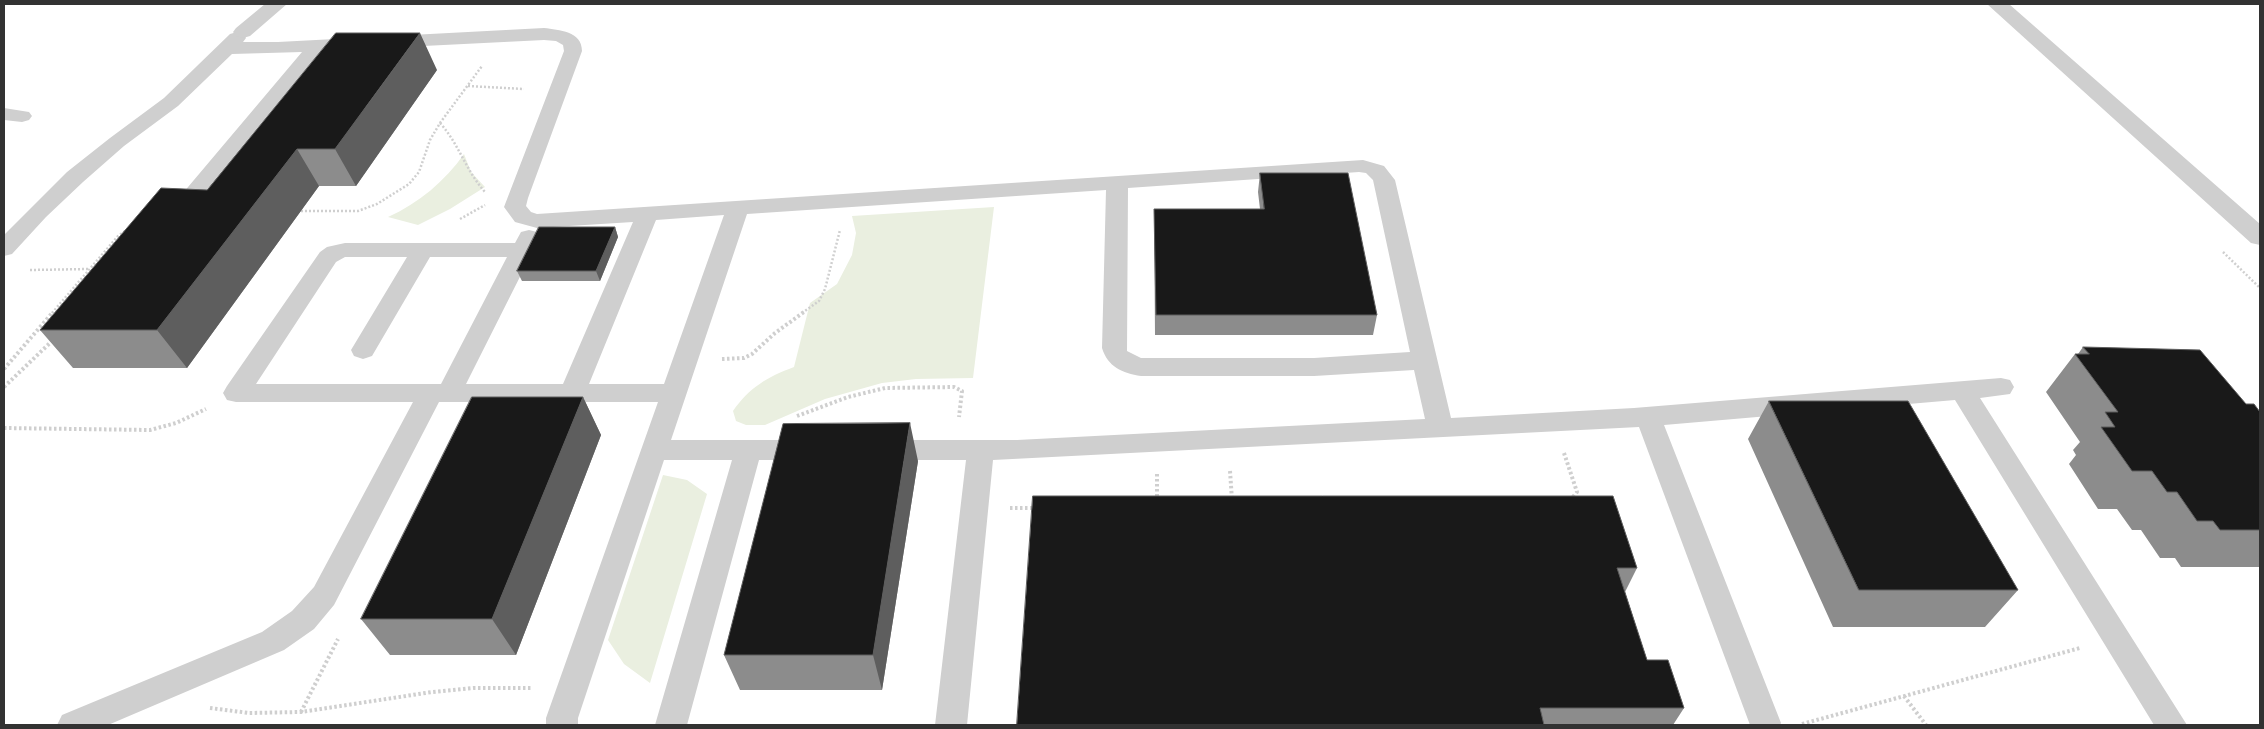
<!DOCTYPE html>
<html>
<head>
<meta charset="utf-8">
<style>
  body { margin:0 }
  #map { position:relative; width:2264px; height:729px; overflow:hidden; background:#fff; font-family:"Exo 2",sans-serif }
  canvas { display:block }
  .frame { position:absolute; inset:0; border:5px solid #323232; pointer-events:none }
</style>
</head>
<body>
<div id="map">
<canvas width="2264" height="729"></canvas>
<div class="frame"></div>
</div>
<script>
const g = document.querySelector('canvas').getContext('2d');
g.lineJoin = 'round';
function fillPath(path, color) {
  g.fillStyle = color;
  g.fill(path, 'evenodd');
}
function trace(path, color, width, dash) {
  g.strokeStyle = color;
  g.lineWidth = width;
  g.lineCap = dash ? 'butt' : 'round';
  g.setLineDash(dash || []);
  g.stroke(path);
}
const green = new Path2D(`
  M464 154 471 172 485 187 450 209 418 225 388 217C419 203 445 181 464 154Z
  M994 207 973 378 916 379 882 383 825 399 765 425H746L736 421 733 411C749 388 767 377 794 367L810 303 837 284 852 255 856 233 852 216Z
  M663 475 687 480 707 494 650 683 624 664 608 640Z`);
const pathFar1 = new Path2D(`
  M468 86 524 89
  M440 123C459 144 466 171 485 192
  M297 211H358L377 204 409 184 419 172 430 140 440 123 482 66
  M460 219 485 205
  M2223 252 2260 288
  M30 270 89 269
  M52 313 118 236 128 229
  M802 313 819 301 825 289 840 230`);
const path = new Path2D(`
  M722 359 744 358 752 354 775 333 804 312
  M4 369 53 312
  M4 387 52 341
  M797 416 848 397 885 388 954 387 962 391 959 417
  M4 428 150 430 176 423 206 409
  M1564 453 1577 492 1572 498
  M1230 471 1232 500
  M1157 474V500
  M1010 508H1034
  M1904 696 1926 725
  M210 708 249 713 301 712 432 692 474 688H532
  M301 712 338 639
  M1802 724 2080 648`);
const lane = new Path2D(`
  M544 28C559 30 582 31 582 51L528 198 526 206 531 212 537 214 1363 160 1384 166 1395 180 1451 418 1634 408 2001 378 2010 380 2014 387 2010 394 1980 398 2187 725H2154L1955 400 1664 425 1781 723 1780 725H1750L1639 427 993 460 967 725H935L966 460H882L873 457 869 450 873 443 882 440H1017L1425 419 1414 370 1314 376H1141C1122 373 1108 367 1102 348L1106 190 747 214 671 440H810L819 443 823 450 819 457 810 460H759L687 725H655L732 460H664L578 718V725H546V718L658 402H439L334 605 314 629 284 650 108 725H57L62 715 262 632 292 611 314 587 413 402H236L227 400 223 393 227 386 320 252 327 247 345 243H515L521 232 529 230 537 232 540 237 466 384H563L633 222 537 228 515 222 504 207 564 51 563 45 556 41 544 40 323 51 188 216 180 218 172 216 169 211 172 206 302 52 232 54 178 106 124 146 83 182 46 217 12 254 4 256V235L67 172 110 138 164 98 230 34 237 32 244 34 246 38 243 42H278ZM1359 172 1366 173 1373 180 1410 352 1314 358H1141L1127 351 1128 188ZM724 215 664 384H589L656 220ZM345 257H407L351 350 354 356 363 359 372 356 430 257H507L441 384H256L336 262Z
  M4 108 29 112 32 116 29 120 22 122 4 120Z`);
const street = new Path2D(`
  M265 4H287L250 36 243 38 236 36 233 32 236 28Z
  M1987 4H2009L2260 224V245L2251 243Z`);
const wall = new Path2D(`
  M437 70 356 186H319L187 368H73L40 330 207 190Z
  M1260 173 1377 315 1373 335H1155L1154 209H1260L1258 192Z
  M615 227 618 237 600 281H522L517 271Z
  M2083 347 2246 404 2260 412V567H2181L2175 558H2160L2141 530H2132L2117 509H2098L2069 464 2076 455 2073 450 2080 442 2046 392 2075 354H2078Z
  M583 397 601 435 516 655H390L361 619Z
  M1769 401 2018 590 1985 627H1833L1748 439Z
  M918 461 882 690H740L724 655Z
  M1033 496 1637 568 1625 592 1647 660 1684 708 1673 725H1017Z`);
const shadedWall = new Path2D(`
  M420 33 437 70 356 186 335 149Z
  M297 149 319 186 187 368 157 330Z
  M615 227 618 237 600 281 596 271Z
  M583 397 601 435 516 655 492 619Z
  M910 423 918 461 882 690 873 655Z`);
const building = new Path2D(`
  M336 33H420L335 149H297L157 330H40L161 188 207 190Z
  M1260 173H1348L1377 315H1156L1154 209H1264Z
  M539 227H615L596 271H517Z
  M2083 347 2200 350 2246 404H2254L2260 412V530H2220L2213 521H2197L2177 492H2167L2152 471H2132L2101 427H2115L2105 412H2118L2075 354H2089Z
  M472 397H583L492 619H361Z
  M1769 401H1908L2018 590H1859Z
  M910 423 873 655H724L783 424Z
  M1033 496H1613L1637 568H1617L1647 660H1668L1684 708H1540L1544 725H1017Z`);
fillPath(green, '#eaefe0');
trace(pathFar1, '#cfcfcf', 2.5, [2, 2]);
trace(path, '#cfcfcf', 4, [2.5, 2.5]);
fillPath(lane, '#cfcfcf');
fillPath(street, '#cfcfcf');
fillPath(wall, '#8c8c8c');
fillPath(shadedWall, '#5e5e5e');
fillPath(building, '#191919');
trace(building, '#5e5e5e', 1);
</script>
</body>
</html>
